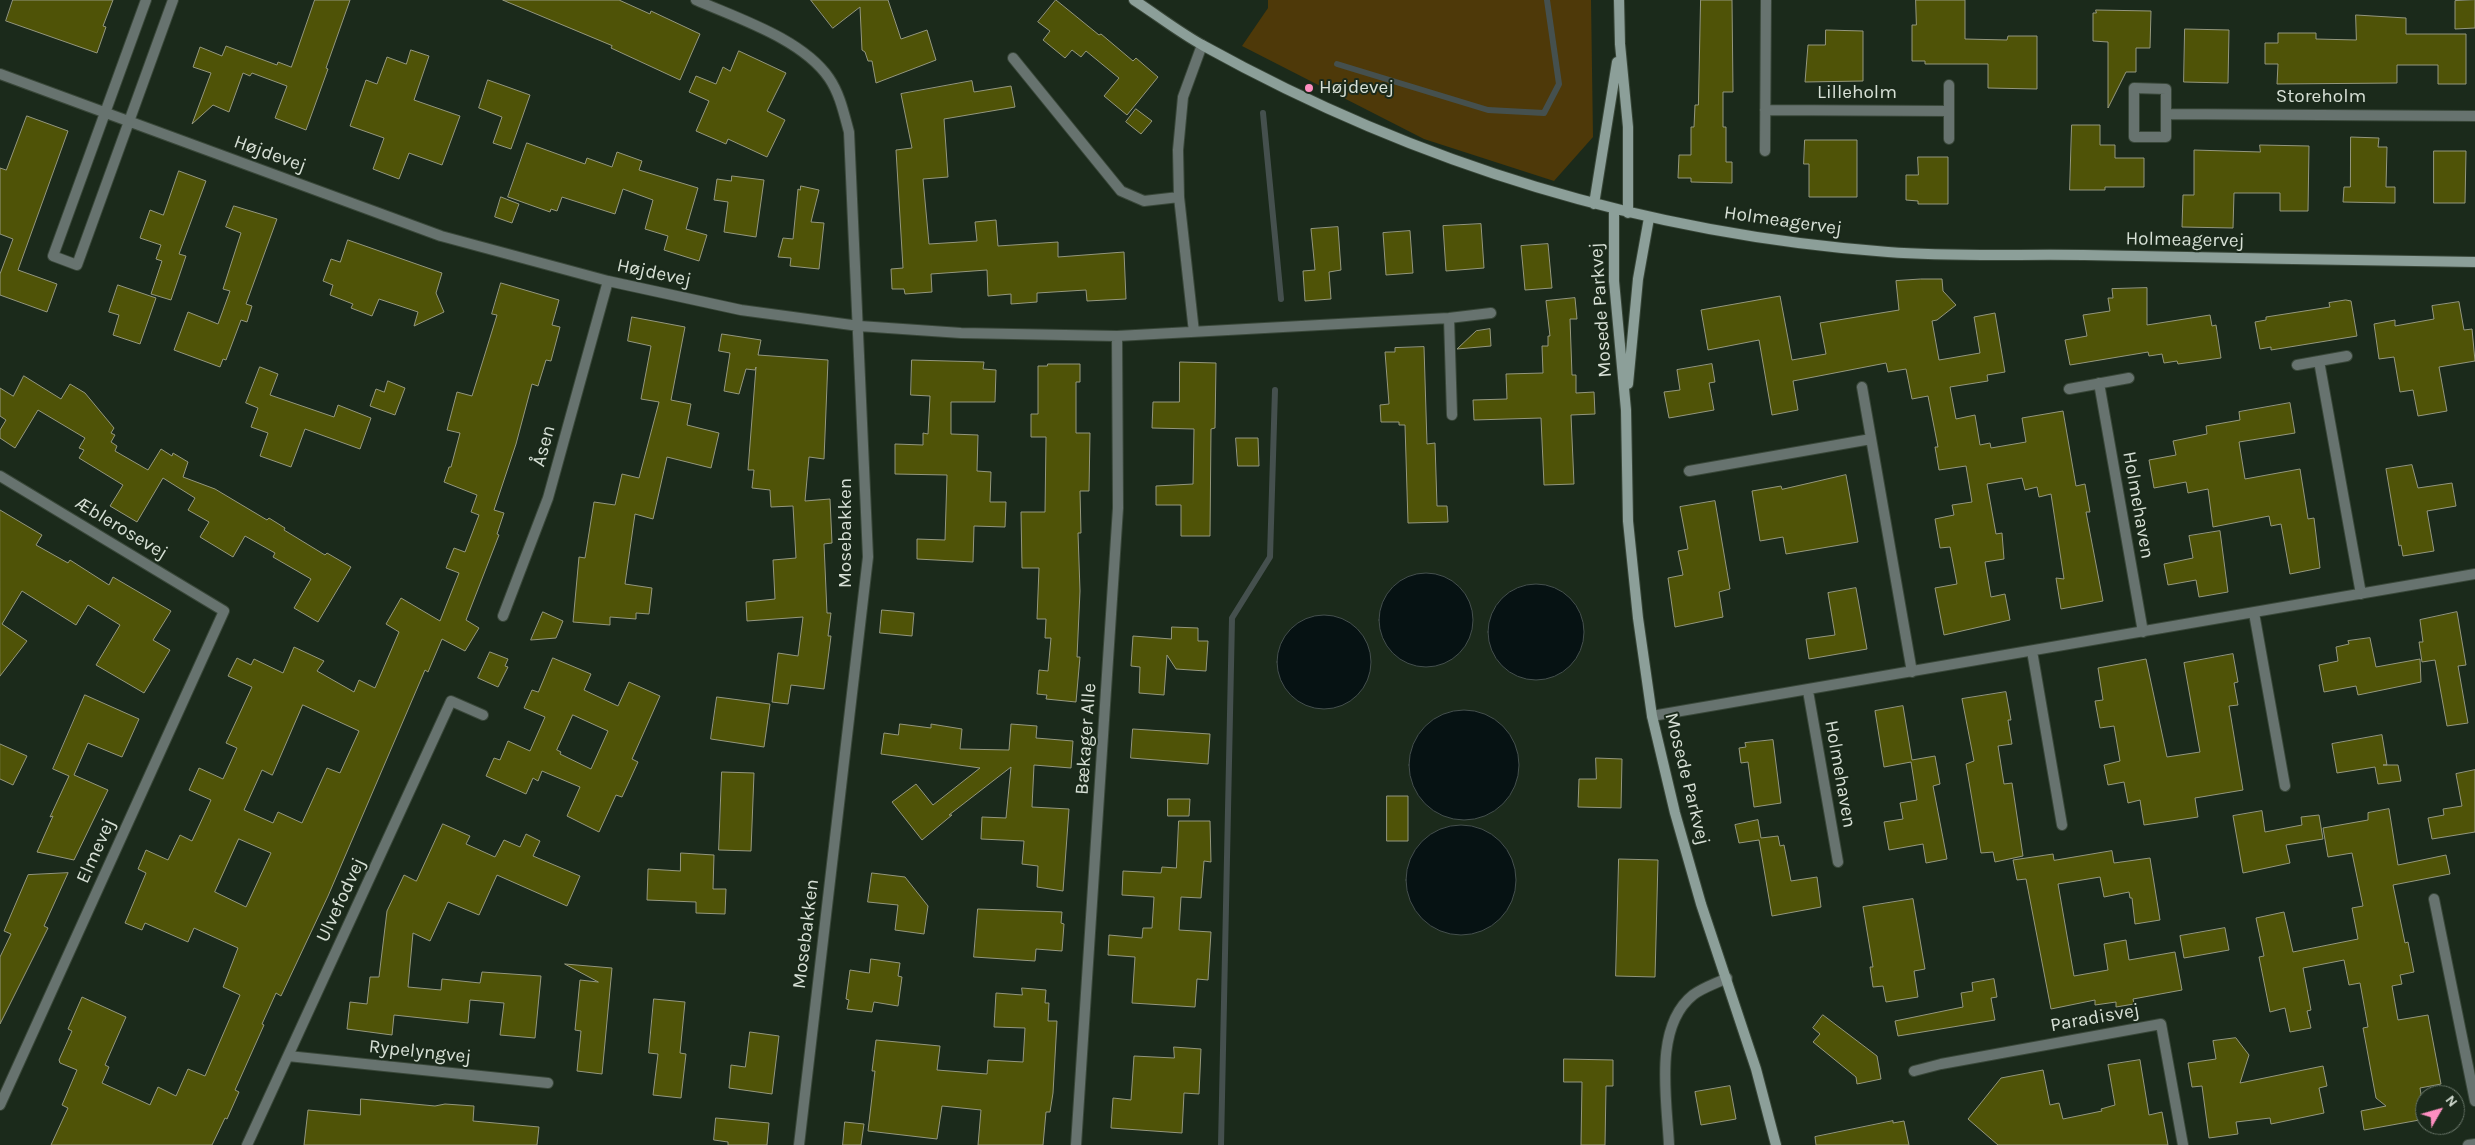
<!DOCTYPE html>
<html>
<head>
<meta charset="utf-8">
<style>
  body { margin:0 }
  #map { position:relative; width:2475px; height:1145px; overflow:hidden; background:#1b2a1b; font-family:Karla,sans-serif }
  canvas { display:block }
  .north { position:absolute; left:2415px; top:1085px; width:50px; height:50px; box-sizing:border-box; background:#1b2a1b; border:1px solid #667366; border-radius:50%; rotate:52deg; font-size:14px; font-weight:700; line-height:20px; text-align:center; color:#d7e0d6 }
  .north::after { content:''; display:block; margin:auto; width:18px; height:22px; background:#fd8ec0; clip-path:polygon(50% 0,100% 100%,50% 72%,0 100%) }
</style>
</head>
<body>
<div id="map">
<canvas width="2475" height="1145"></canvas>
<div class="north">N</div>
</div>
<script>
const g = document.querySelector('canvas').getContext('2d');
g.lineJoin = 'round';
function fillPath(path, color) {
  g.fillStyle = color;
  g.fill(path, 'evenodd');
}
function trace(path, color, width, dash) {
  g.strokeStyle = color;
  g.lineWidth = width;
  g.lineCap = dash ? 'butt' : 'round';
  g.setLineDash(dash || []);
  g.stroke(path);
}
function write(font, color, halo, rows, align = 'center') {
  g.font = font + ' Karla,sans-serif';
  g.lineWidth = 4;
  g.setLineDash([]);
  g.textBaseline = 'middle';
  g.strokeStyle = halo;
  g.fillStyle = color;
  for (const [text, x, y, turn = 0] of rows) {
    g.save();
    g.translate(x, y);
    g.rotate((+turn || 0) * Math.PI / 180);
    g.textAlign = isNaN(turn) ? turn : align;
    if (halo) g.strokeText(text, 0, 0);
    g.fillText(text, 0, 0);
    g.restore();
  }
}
const green = new Path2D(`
  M1268 0H1591L1593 137 1554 181 1424 139 1242 46 1268 8Z`);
const water = new Path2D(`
  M1379 620a47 47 0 1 1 94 0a47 47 0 1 1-94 0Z
  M1488 632a48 48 0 1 1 96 0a48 48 0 1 1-96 0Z
  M1277 662a47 47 0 1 1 94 0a47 47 0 1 1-94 0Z
  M1409 765a55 55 0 1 1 110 0a55 55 0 1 1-110 0Z
  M1406 880a55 55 0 1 1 110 0a55 55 0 1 1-110 0Z`);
const stream = new Path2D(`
  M1337 64 1488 110 1544 113 1559 84 1547 0
  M1263 113 1281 299
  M1221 1145 1232 618 1270 557 1275 390`);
const building = new Path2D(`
  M13 0H113L103 26 106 27 97 53 6 21Z
  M315 0H350L326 68 328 69 306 130 275 118 287 86 252 73 250 76 243 73 229 112 213 105 192 124 211 73 193 67 200 47 222 56 226 46 277 65 278 62 291 67Z
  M503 0H619L650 14 651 11 700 34 680 80 611 48 612 46Z
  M811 0H888L901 39 927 30 936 60 876 83 872 61H868L865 52 862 50 860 7 833 28Z
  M1056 0 1099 35 1101 34 1133 61 1136 58 1158 77 1127 115 1104 96 1119 78 1086 51 1081 57 1072 50 1065 58 1043 40 1050 31 1038 22Z
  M1701 0H1732L1733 92H1723V127H1726V162H1732V183L1691 182V178H1678L1679 155H1691V127H1694L1695 105H1698Z
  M1916 0H1965V39L2007 40 2008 36H2037V89L1988 88V64H1925V61H1912V25H1916Z
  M2475 0V28L2455 29V1Z
  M2096 10 2151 11 2150 48H2136V72H2126L2108 108V42L2093 41V13H2096Z
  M2356 15 2406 18V34H2466V84H2438V65H2397V83L2277 84 2278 64H2265V43H2278V33H2316V39L2356 40Z
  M2185 29 2229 30 2228 83 2184 82Z
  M1826 30 1863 31V81L1805 82 1808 45H1825Z
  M411 50 429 56 414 100 460 116 442 165 409 153 399 179 373 169 384 138 350 126 366 80 377 84 387 57 406 64Z
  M739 51 786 73 767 111 785 120 767 157 728 139 726 144 696 131 709 101 689 92 696 76 716 84 723 67 730 71Z
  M488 80 530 95 511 149 493 143 502 117 479 108Z
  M972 81 974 92 1011 86 1015 107 944 119 948 177 923 179 929 244 977 241 975 222 996 220 998 246 1058 242V257L1124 252 1126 299 1087 301 1086 290 1037 293V302L1011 304V294L988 296 987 270 931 274 932 292 905 294 904 289H892L891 269 903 268 896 150 912 148 901 94Z
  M1136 109 1152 121 1141 134 1126 122Z
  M27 116 68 131 18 270 57 284 47 312 0 295V274L13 239 0 234V168L6 170Z
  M2072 125H2100V145H2115V158H2144V187H2105V190H2070Z
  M2351 137 2379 138 2378 147H2387L2386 187H2395V203L2343 202 2344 187H2350Z
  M1805 140H1857V197H1809V164H1804Z
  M527 143 585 164 587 158 612 167 617 152 642 161 639 170 698 188 686 229 707 235 699 261 664 250 668 236 645 229 653 200 623 189 615 214 562 197 557 211 551 209 550 212 508 197Z
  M2260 145 2309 146 2308 211H2280V193H2234L2233 228 2182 227 2183 195H2194V150L2260 152Z
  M2434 151H2466L2465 203H2434Z
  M1918 157H1948V204H1918V201L1906 200V175H1918Z
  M179 171 206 181 179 254 186 256 171 300 151 294 162 261 156 259 161 245 140 238 150 210 163 215Z
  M732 176 764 180 756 237 724 232 728 202 714 200 717 179 731 181Z
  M801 186 819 190 811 222 824 223 819 269 790 266 791 258 778 257 783 238 793 239 798 189 800 190Z
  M501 197 519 204 512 223 495 217Z
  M234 206 277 219 246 304 252 306 247 322 241 320 226 360 223 359 220 367 174 350 188 312 218 324 230 291 223 289 241 233 226 227Z
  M1481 224 1484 268 1446 271 1443 226Z
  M1338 227 1341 270 1329 272 1331 299 1305 301 1303 271 1315 270 1311 229Z
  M1410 231 1413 273 1386 275 1383 233Z
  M348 240 442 273 436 293 444 312 414 326 418 312 379 299 372 316 351 308 353 304 330 295 333 285 323 281 331 259 340 262Z
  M1548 244 1552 288 1525 290 1521 246Z
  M1921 279H1942L1943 291 1956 305 1937 320 1932 321 1939 360 1980 353 1974 317 1995 313 2005 372 1987 375 1988 381 1950 387 1956 419 1975 415 1980 445 1990 443 1991 448 2026 442 2022 418 2063 411 2076 486 2085 484 2090 512H2086L2103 601 2061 609 2056 578 2064 579 2051 494 2039 497 2037 487 2025 490 2022 478 1987 484 1996 534 2002 533 2004 559 1985 562 1991 597 2005 594 2010 620 1944 635 1935 588 1957 584 1950 547 1940 548 1935 519 1954 515 1952 505 1972 502 1966 466 1939 470 1935 447H1938L1928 396 1912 399 1906 369 1888 372 1886 363 1793 381 1798 410 1772 415 1759 340 1708 350 1701 310 1780 296 1792 360 1826 354 1820 323 1899 310 1896 281Z
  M501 283 559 300 552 325 560 327 551 361 546 360 538 386 532 384 516 444 494 510 504 513 497 534 499 535 466 620 479 628 465 651 442 639 428 672 425 670 328 896 281 996 276 993 262 1024 264 1025 235 1090 239 1092 227 1119 225 1118 212 1145H51L68 1108 62 1105 77 1070 60 1063 59 1060 72 1031 68 1029 82 997 126 1017 105 1065 109 1067 102 1083 150 1105 158 1087 176 1096 188 1069 205 1076 240 995 223 987 238 948 194 928 188 942 145 923 142 930 125 923 146 873 138 869 146 850 168 860 180 835 192 841 211 800 189 790 199 768 223 779 237 748 226 743 252 687 228 676 237 658 251 665 254 659 283 673 294 647 324 661 317 671 354 692 359 680 375 688 399 632 386 624 401 598 440 621 459 573 446 568 454 548 465 552 479 515 471 512 477 495 444 482 449 467H451L460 433 447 430 457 392 472 396 497 315 492 314ZM303 705 359 731 340 773 327 768 302 823 278 812 273 823 244 810 262 770 272 775ZM239 839 271 853 246 907 215 892Z
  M118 285 156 298 140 344 113 335 119 315 109 312Z
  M2147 288V325L2210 315 2212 326 2216 325 2221 358 2178 364 2177 361 2164 363 2162 354 2149 356 2148 352 2070 365 2065 340 2087 336 2083 315 2110 311 2108 298H2113L2112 289Z
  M1575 298 1577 319H1570L1572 375H1576V393L1594 392 1595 414 1571 415 1574 484 1544 485 1541 418 1474 420 1473 400 1507 399 1506 374 1543 373 1542 346H1548V336H1550L1546 301Z
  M2346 300 2351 301 2357 336 2271 350V347L2260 349 2255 322 2266 320V317L2330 307 2329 303Z
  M2459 302 2464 330 2472 329 2475 361 2439 367 2447 411 2418 416 2413 390 2400 392 2394 357 2379 359 2374 324 2395 320V326L2434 319 2432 306Z
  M632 317 685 327 671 400 691 404 687 425 719 433 711 468 667 457 653 519 635 514 625 584 652 588 649 614 636 613V619L610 617V625L573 622 579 557 585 558 594 502 615 505 622 474 639 478 659 402 641 399 651 346 628 341Z
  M1490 329 1491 346 1457 349 1476 331Z
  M722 334 761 340 758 355 828 360 824 459 809 457 805 501 830 499 832 543 824 544 827 613H831L828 636H831L824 689 791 685 788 704 772 702 778 653 798 656 803 617 747 621 746 602 775 599 773 560 796 558 793 506 771 507 770 490 752 488 754 470H748L756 367 755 370 746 369 739 394 724 391 730 353 719 351Z
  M1424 347 1427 444 1435 443 1437 506H1447L1448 522 1408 523 1405 425H1399V422H1381L1380 405 1389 404 1385 352H1395V348Z
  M912 360 984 362 983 369 996 370 995 402H951V434L978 435 977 471 991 472 990 502H1006L1005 527 974 526 973 562 917 559V539L945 540 947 475 895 474V444L923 445V433L928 434 930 396 911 395Z
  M1180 362 1216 363 1215 428 1211 429 1210 536H1181V505H1156V486L1193 484 1194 429 1152 428 1153 402H1179Z
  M1048 364H1080V382H1076V433H1090L1089 491H1080L1081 533H1078L1080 591 1077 657H1080L1076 702 1046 699 1047 695 1037 694 1039 670 1048 671 1051 638H1045L1046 619H1037L1039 568H1022L1021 512H1045L1046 437H1031V414H1038V366H1047Z
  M1712 364 1715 382 1709 383 1714 410 1669 418 1664 392 1680 390 1677 370Z
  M260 367 278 374 270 395 334 417 338 405 371 418 360 449 305 429 291 467 260 456 268 433 251 427 258 408 246 403Z
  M24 376 61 399 70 384 85 393 114 428 111 433 115 435 111 442 117 446 115 451 148 470 161 449 172 456 173 453 188 462 183 477 215 489 267 520 269 518 285 528 284 530 325 555 327 553 351 567 318 622 294 608 311 579 273 557 275 553 245 536 233 557 200 537 209 522 188 510 195 498 163 478 137 522 110 506 123 485 79 458 84 450 79 448 85 438 38 410 15 448 0 438V430L6 420 0 416V388L13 396Z
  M388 381 405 388 395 415 370 406 376 389 384 392Z
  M2290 403 2295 433 2239 442 2245 479 2300 469 2308 519 2314 518 2320 568 2290 574 2281 524 2271 526 2269 516 2213 527 2208 489 2188 493 2186 482 2154 488 2149 460 2176 455 2173 441 2207 434 2206 426 2240 420 2239 412Z
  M1236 438H1258L1259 466H1238Z
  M2412 465 2418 488 2452 483 2456 506 2427 511 2434 551 2403 556 2401 545 2399 546 2386 469Z
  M1846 475 1858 542 1786 554 1783 537 1760 541 1752 491 1781 486 1782 489Z
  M1715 501 1730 589 1719 592 1723 617 1675 627 1668 578 1683 575 1678 551 1688 549 1680 507Z
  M0 510 42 535 36 545 68 563 70 560 109 585 113 577 171 611 153 640 170 650 144 693 96 665 120 625 88 605 76 625 22 591 2 624 27 641 0 676Z
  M2220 531 2228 592 2199 597 2196 580 2168 585 2164 564 2193 558 2189 536Z
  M1856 588 1867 649 1809 659 1806 639 1835 635 1828 593Z
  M882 610 914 613 912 636 880 633Z
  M543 612 563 621 556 638 531 640Z
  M2457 612 2466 665 2458 666 2468 723 2447 726 2435 660 2422 662 2419 642H2423L2420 620Z
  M1172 627 1198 628V641H1208L1206 671 1176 669 1167 655 1164 695 1139 693 1140 667 1131 666 1133 636 1171 639Z
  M2370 638 2376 667 2420 659 2421 682 2358 695 2356 686 2324 692 2319 665 2338 661 2336 647 2349 644 2348 641Z
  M490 652 508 659 505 666 508 667 498 687 478 678Z
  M2233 654 2238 682 2234 683 2238 705 2229 706 2243 790 2195 798 2198 817 2144 825 2140 800 2128 803 2124 782 2108 785 2104 765 2120 761 2114 726 2100 728 2095 701 2103 700 2098 668 2146 659 2167 757 2200 752 2184 663Z
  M553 658 591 674 584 690 618 706 629 682 660 696 632 759 638 762 622 797 616 795 599 832 567 816 580 787 542 771 538 781 533 778 526 794 486 776 494 758 500 760 508 741 530 751 545 717 524 708 532 690 538 692ZM573 715 608 731 591 769 560 754 561 752 557 750Z
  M2006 692 2011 720H2008L2012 744 1998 746 2004 784 2012 783 2023 856 1995 862 1993 852 1981 853 1966 764 1974 761 1962 699Z
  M85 695 139 719 122 757 88 743 74 775 108 790 74 860 37 852 53 816 50 817 69 776 53 769Z
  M717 697 770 704 764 747 711 739Z
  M1903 706 1912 760 1935 756 1940 784 1933 786 1947 859 1926 863 1923 844 1889 850 1884 822 1903 819 1900 803 1917 800 1911 762 1884 767 1875 711Z
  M900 724 931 728V724L962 729 960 749 1009 750 1011 724 1037 726 1036 738 1073 741 1071 768 1034 765 1032 807 1069 809 1063 891 1037 887 1038 866 1022 864 1024 841 981 839 982 817 1006 818 1011 767 949 815H952L922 840 892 802 916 784 933 805 980 768 881 754 884 733 898 735Z
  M1133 729 1210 734 1208 764 1131 758Z
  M2382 735 2387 765H2383H2398L2401 781 2378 784 2375 767 2337 773 2332 744Z
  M1773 740 1781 803 1754 807 1748 762 1741 763 1739 748 1746 747 1745 743Z
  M0 744 27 756 13 785 0 779Z
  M1596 758 1622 759 1621 808 1578 807 1579 779H1596Z
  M2475 770V832L2432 839 2428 818 2444 815 2443 809 2462 806 2456 774Z
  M722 772 754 773 751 851 719 850Z
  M1387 796H1408V841H1387Z
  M1168 799H1190L1189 816H1168Z
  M2389 809 2398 865 2446 855 2450 874 2393 885 2405 943 2408 942 2414 972 2400 975 2402 984 2392 986 2398 1020 2428 1015 2441 1084 2420 1088 2425 1119 2364 1130 2361 1111 2386 1106 2376 1098 2363 1028 2368 1027 2360 983 2349 985 2344 960 2303 968 2311 1010 2307 1011 2311 1028 2290 1032 2285 1008 2270 1012 2259 957 2264 956 2256 918 2284 912 2293 952 2358 939 2352 908 2363 906 2352 853 2328 857 2323 828 2368 820V813Z
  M2262 811 2265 832 2302 825 2301 817 2319 815 2323 839 2286 845 2290 863 2243 873 2233 816Z
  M1758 820 1761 838 1778 836 1780 846 1784 845 1791 881 1817 877 1821 907 1772 916 1759 840 1739 843 1735 825Z
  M1179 821H1210L1211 862 1204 861 1201 898 1181 897 1179 930 1211 932 1208 980 1197 979 1195 1007 1132 1003 1135 957 1108 955 1109 935 1142 938 1143 928H1152L1154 897 1122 895 1123 871 1161 873 1162 867 1176 868Z
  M443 824 470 836 466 844 495 857 504 840 520 847 526 834 540 841 533 856 580 876 567 906 497 875 479 915 448 902 430 941 413 933 408 987 441 990 442 979 480 983 482 972 541 976 535 1038 500 1035 504 1003 470 1000 468 1023 394 1015 392 1035 347 1029 350 1002 367 1004 370 977H379L387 911 404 875 416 881Z
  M2112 851 2114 863 2150 858 2160 920 2135 924 2132 898H2130L2129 892 2104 897 2100 877 2058 884 2074 976 2108 970 2104 944 2126 940 2129 960 2175 952 2182 990 2133 999 2134 1004 2116 1007V1002L2095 1005V1000L2051 1009 2026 879 2017 880 2013 860 2053 854 2054 860Z
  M681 853 714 855 713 889H726L725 914 696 913V902L647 900 648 869 680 871Z
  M1619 859 1658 860 1655 977 1616 976Z
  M68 873 44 926 48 928 0 1024V957L11 934 4 931 28 875Z
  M872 873 905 877 928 906 924 934 895 930 898 905 868 902Z
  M1913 899 1925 969 1914 971 1918 997 1886 1002 1883 986 1873 987 1870 967H1873L1863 907Z
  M978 909 1062 912 1061 923 1064 924 1062 951 1036 949 1035 961 974 957Z
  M2225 928 2229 950 2184 958 2180 936Z
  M871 959 900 963 898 976 902 977 898 1006 874 1002 872 1012 847 1009 849 1000 846 999 850 970 869 973Z
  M565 964 612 968 602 1074 577 1071 581 1031 575 1030 580 980 598 982Z
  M1994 979 1997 997 1991 998 1995 1020 1898 1036 1895 1021 1963 1007 1961 993 1973 991 1972 983Z
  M1022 988 1046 990 1045 1003H1049L1048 1021H1057L1053 1093 1050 1112H1046L1043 1145H978L981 1110 942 1106 937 1139 868 1131 875 1071H872L876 1040 940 1046 937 1070 987 1074 988 1060 1023 1062 1025 1028 994 1027 996 993 1022 995Z
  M654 999 685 1002 680 1053 686 1054 681 1098 653 1095 658 1054 649 1053Z
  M1823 1015 1877 1056 1881 1079 1857 1084 1856 1077 1813 1042 1820 1034 1813 1028Z
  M750 1032 779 1036 772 1094 729 1088 731 1065 745 1067Z
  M2236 1038 2249 1055 2240 1083 2323 1066 2327 1086 2319 1088 2324 1113 2271 1124 2270 1118 2236 1122 2238 1134 2209 1138 2202 1086 2192 1087 2188 1063 2216 1059 2213 1041Z
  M1174 1047 1201 1049 1199 1094 1184 1093 1182 1133 1111 1128 1113 1098 1131 1100 1134 1056 1174 1058Z
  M1564 1059 1613 1060V1086H1606L1605 1145H1581L1582 1082H1564Z
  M2140 1060 2149 1115 2162 1112 2168 1145H1998L1968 1119 2001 1078 2043 1070 2050 1105 2059 1103 2063 1119 2102 1111 2101 1109 2115 1105 2108 1065Z
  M1730 1086 1736 1119 1701 1125 1695 1092Z
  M361 1099 435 1106 445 1104 474 1106 473 1121 539 1127 537 1145H304L308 1110 360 1115Z
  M716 1118 769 1123 767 1145H728V1142L714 1140Z
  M1893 1121V1123L1904 1121 1909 1145H1816L1815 1137Z
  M845 1122 864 1124 861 1145H843Z`);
const street = new Path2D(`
  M146 0 53 256 77 265 173 0
  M696 0C739 19 802 39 829 78 840 94 844 114 849 132L868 557 799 1145
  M1013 58 1121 191 1144 201 1179 197
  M0 74 441 236 608 281 741 310 859 326 961 333 1117 336 1449 318 1491 313
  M2134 88 2166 89V137H2134Z
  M1765 110 1949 111
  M2166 114 2475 116
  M1949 139V85
  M1765 151 1766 0
  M1449 318 1452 415
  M1194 332 1179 197 1178 150 1183 97 1202 45
  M2319 361 2361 594
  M2297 365 2347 356
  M2099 383 2143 632
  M1862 387 1912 672
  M2069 389 2129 378
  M1689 471 1871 439
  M0 476 224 611 0 1105
  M2254 613 2285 786
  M503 616 548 498 608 281
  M2032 651 2062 825
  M1808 691 1838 862
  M1652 716 2475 574
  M2434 899 2475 1101
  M288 1056 548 1083
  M1914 1071 1941 1064 2161 1024 2183 1145
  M247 1145 451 701 483 715
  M1076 1145 1118 508 1117 336
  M1669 1145C1667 1100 1653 1027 1693 995 1702 988 1717 983 1727 978
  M2468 1145 2475 1144`);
const secondary = new Path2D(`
  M1134 0C1157 15 1180 33 1204 46 1417 164 1645 234 1888 252 1953 257 2019 254 2084 255 2214 258 2345 260 2475 262
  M1619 0 1620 44 1628 127V213
  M1594 204 1617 62
  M1614 209V281L1626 410 1628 521 1638 618 1652 716 1675 813 1701 904 1756 1069 1776 1145
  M1628 384 1638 279 1649 218`);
const markers = [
  [1309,88,5,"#fd8ec0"]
];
const poiNames = [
  ["Højdevej",1319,88]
];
const streetNames = [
  ["Lilleholm",1857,93],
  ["Storeholm",2321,97],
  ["Højdevej",270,154,20],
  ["Holmeagervej",1783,221,8],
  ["Holmeagervej",2185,240,1],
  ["Højdevej",654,273,12],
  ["Mosede Parkvej",1601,310,-94],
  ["Åsen",544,446,-75],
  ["Holmehaven",2138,505,80],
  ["Æblerosevej",121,528,31],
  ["Mosebakken",846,533,-90],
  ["Bækager Alle",1086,739,-86],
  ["Holmehaven",1840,774,80],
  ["Mosede Parkvej",1687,779,76],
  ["Elmevej",96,851,-66],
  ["Ulvefodvej",341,900,-65],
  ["Mosebakken",806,934,-83],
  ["Paradisvej",2095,1018,-10],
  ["Rypelyngvej",420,1052,6]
];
fillPath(green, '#4e3909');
fillPath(water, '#061213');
trace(water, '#45504e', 1);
trace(stream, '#45504e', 6);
fillPath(building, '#4f5307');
trace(building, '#94977e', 1);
trace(street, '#394739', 12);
trace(secondary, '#394739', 12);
trace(street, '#67736f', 10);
trace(secondary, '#8c9f99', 10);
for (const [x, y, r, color] of markers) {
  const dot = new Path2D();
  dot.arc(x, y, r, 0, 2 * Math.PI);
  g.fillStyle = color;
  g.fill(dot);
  trace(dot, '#1b2a1b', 2);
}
write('19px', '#d7e0d6', '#1b2a1b', poiNames, 'left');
write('19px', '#d7e0d6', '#1b2a1b', streetNames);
</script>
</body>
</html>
